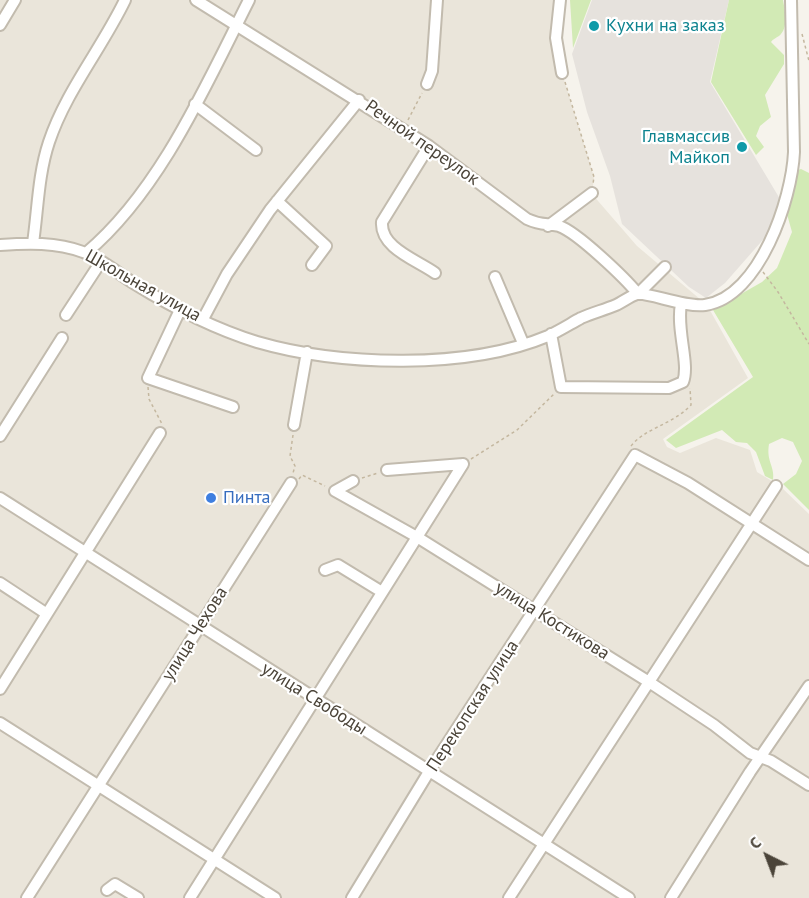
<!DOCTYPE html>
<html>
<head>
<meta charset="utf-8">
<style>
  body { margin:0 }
  #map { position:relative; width:809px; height:898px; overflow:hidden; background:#f6f3ec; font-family:"PT Sans",sans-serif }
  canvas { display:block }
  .north { position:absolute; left:737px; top:826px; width:60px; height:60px; -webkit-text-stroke:4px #fff; paint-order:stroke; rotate:318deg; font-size:16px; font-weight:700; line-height:24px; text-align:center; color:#4b4439 }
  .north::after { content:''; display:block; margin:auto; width:21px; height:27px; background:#4b4439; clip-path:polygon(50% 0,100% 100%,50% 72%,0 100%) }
</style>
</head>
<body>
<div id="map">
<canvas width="809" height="898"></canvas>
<div class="north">С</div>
</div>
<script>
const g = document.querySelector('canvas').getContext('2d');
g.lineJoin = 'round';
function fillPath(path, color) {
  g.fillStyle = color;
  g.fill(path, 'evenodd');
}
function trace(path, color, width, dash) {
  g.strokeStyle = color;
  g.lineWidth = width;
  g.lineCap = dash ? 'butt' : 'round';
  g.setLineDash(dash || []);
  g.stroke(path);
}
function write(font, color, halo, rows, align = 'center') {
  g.font = font + ' "PT Sans",sans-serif';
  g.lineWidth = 4.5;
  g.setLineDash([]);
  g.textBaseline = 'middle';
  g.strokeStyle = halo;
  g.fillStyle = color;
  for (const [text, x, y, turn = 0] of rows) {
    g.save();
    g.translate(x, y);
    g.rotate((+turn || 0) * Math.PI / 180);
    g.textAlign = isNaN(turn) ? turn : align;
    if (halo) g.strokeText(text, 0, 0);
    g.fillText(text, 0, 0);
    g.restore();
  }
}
const residential = new Path2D(`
  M0 0H560L562 73 594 177 592 194 637 246 707 305 748 378 663 439 667 447 680 453 716 438 750 450 757 472 780 486 809 514V898H0Z`);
const industrial = new Path2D(`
  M592 0H729L710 82 783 204 768 234 725 283 706 298 689 287 622 224 610 176 587 112 572 54Z`);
const green = new Path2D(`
  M570 0H591L573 48Z
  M729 0H783C785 11 789 28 779 36 776 38 773 39 771 42L784 55V64L765 95 771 117 760 126 756 136 764 147 756 155 711 82Z
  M801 169 809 173V510L783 484 796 474 802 461 793 442 782 438 769 444C766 462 775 466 773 480L765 476 756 452 747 443 736 442 722 430 676 448 666 440 753 377 713 310 762 282 777 268 792 232 783 200 788 173Z`);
const path = new Path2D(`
  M802 34 809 61
  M565 82 594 177 593 184
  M408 120 422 93
  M763 272 778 292 809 344
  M148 387 149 399 162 424
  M293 435 290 456 295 466 293 473
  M631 446C645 428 672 425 691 405L690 388
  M471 459 517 430 554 394
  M362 478 378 473
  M299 479 302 475 325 486`);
const minor = new Path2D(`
  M196 0 429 146 527 219C542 226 546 223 559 226 577 232 625 278 638 294L665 267
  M560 0 556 38 562 73
  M0 25 15 0
  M427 84 432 71 437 0
  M195 104 256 150
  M429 146 382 222C380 248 417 260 435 273
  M277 201 326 246 312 265
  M548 226 592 193
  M33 243C38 209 38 175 49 142 66 91 102 48 125 0
  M0 245C28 243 56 242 83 252 99 257 120 275 135 284 172 307 215 329 257 342 340 366 467 370 548 336 559 331 570 324 581 318 592 313 604 310 616 305 623 302 630 296 637 294 648 292 686 308 705 305 760 297 792 198 794 152L791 0
  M86 253C160 191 206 85 249 0
  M495 277 523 343
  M180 310 148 378 233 407
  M66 315 100 263
  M203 319 227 274 270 210 359 100
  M551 334 561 387 669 388 683 382C690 364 676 330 681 304
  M294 425 307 352
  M0 436 62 338
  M387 470 463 464
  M353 481 335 491 417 537 649 682 714 725 750 753 771 761 809 785
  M0 498 629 898
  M325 570 338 565 382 592
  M0 583 47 614
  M0 689 160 433
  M0 723 275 898
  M107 890 115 884 138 898
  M27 898 291 483
  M190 898 463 464
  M352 898 430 770 635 455 688 483 809 560
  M509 898 776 486
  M671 898 750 772 809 686`);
const markers = [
  [594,26,6,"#0f9aa8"],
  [742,147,6,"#0f9aa8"],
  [211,498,6,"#3f7fe0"]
];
const cultureNames = [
  ["Кухни на заказ",606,26],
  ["Главмассив",730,137,"right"],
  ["Майкоп",730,158,"right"]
];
const streetNames = [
  ["Речной переулок",422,143,35],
  ["Школьная улица",143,286,29],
  ["улица Костикова",552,621,32],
  ["улица Чехова",195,634,-58],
  ["улица Свободы",314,699,32],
  ["Перекопская улица",473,706,-57]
];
const shopNames = [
  ["Пинта",223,498]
];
fillPath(residential, '#eae5da');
fillPath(industrial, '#e6e2dd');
fillPath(green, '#d2eab5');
trace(minor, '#c2bbae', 14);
trace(path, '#c4b79f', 1.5, [3, 3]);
trace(minor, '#fff', 10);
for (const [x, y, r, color] of markers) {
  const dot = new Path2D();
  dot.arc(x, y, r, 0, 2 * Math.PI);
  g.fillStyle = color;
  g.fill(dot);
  trace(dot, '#fff', 2);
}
write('18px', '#0d838f', '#fff', cultureNames, 'left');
write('18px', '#4b4439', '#fff', streetNames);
write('18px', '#366cbe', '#fff', shopNames, 'left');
</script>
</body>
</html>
